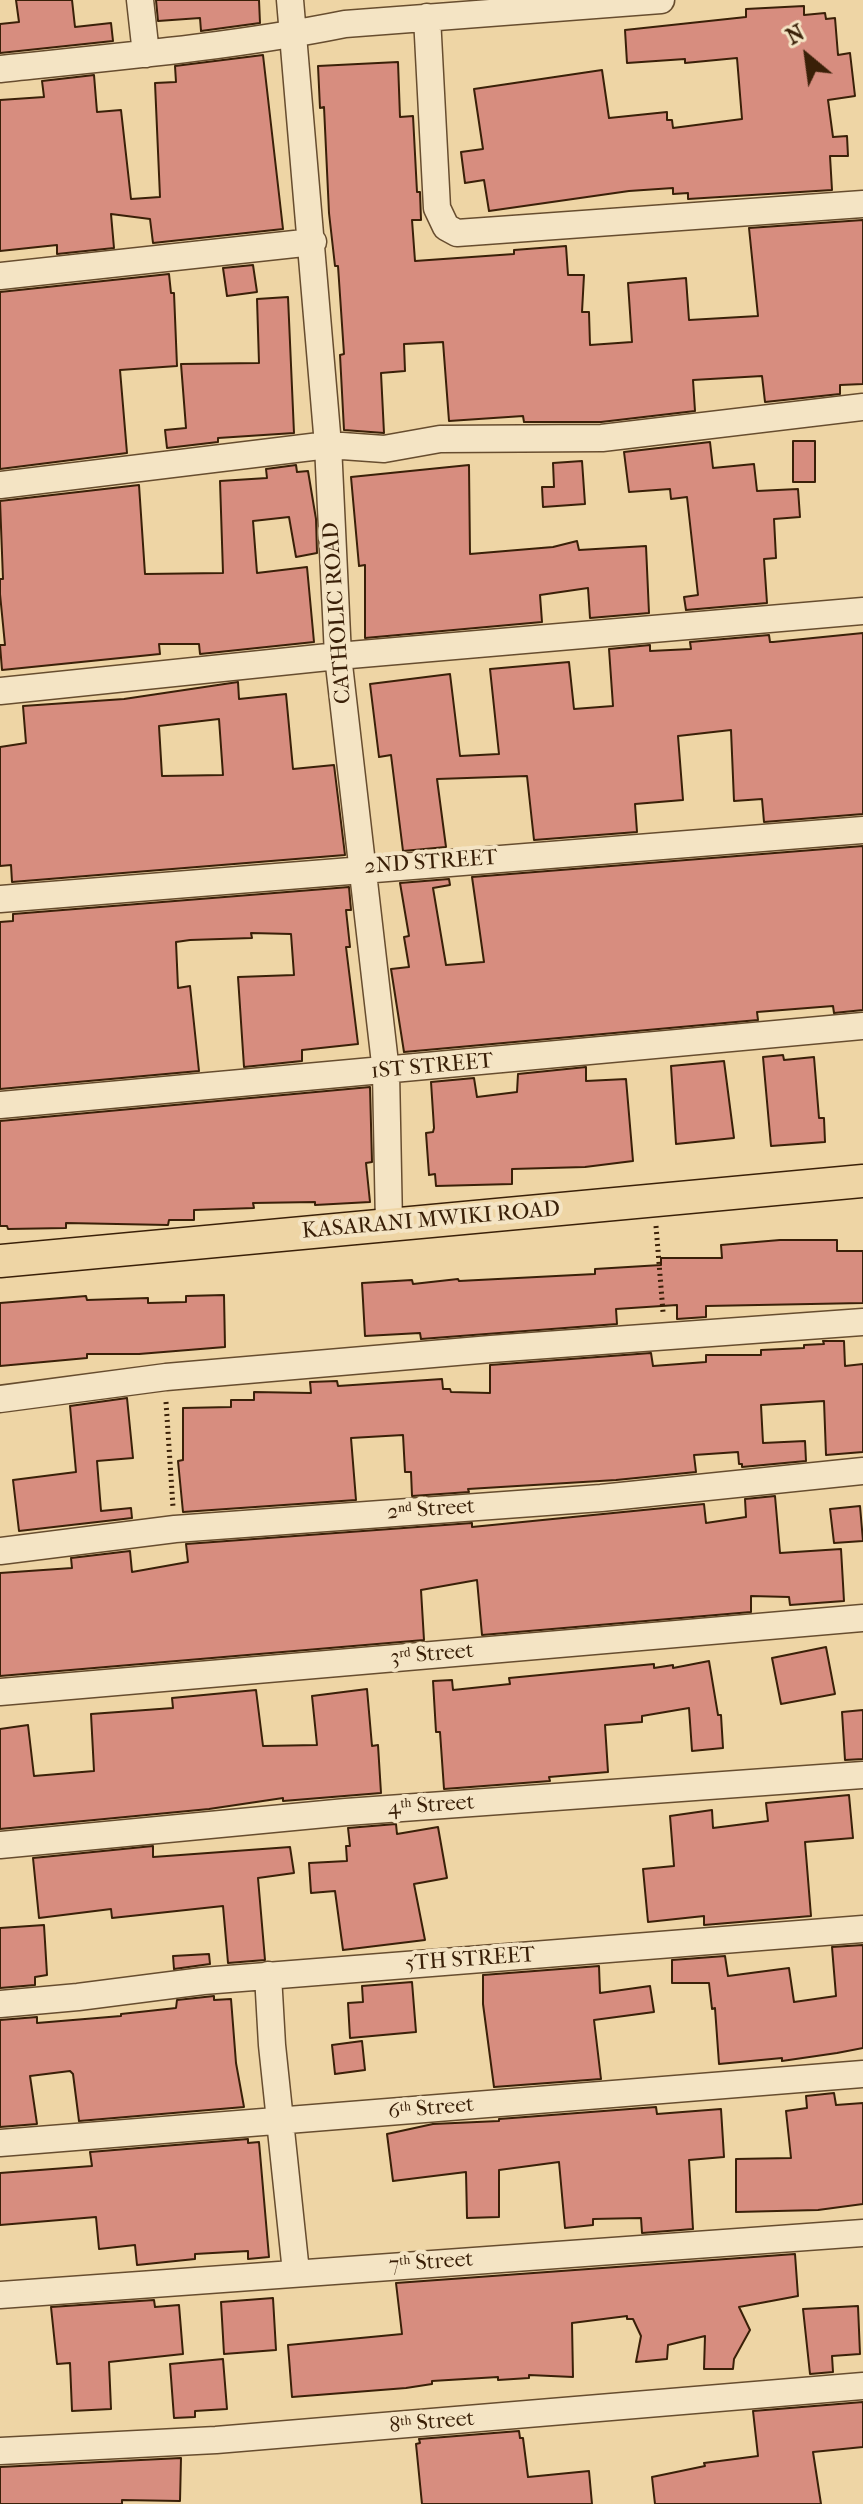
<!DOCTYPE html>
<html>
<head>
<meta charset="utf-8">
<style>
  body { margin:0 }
  #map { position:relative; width:863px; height:2504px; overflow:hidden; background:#eed5a5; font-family:"IM FELL French Canon",serif }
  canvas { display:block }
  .north { position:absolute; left:767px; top:16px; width:80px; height:80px; -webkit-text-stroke:6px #f4e4c4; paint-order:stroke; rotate:331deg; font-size:22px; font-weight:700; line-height:32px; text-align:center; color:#3a2008 }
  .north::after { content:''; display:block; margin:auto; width:28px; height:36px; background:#3a2008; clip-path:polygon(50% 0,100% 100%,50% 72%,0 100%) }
</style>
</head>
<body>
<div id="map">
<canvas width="863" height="2504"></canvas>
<div class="north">N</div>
</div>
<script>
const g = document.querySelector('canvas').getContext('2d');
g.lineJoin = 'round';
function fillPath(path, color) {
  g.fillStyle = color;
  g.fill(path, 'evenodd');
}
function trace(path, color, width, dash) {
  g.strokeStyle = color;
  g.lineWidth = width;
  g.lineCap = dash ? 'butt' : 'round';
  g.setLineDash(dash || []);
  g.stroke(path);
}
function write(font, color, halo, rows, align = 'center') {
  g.font = font + ' "IM FELL French Canon",serif';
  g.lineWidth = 8;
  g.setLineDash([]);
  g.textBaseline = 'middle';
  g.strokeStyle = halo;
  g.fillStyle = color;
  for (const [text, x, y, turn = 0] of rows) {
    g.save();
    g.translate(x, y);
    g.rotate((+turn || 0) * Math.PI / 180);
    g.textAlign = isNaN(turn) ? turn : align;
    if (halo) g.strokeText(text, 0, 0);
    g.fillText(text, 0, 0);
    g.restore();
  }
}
const building = new Path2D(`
  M16 0H72L75 27 111 23 113 41 0 53V24L19 22Z
  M156 0H259L260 23 201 31 200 18 158 21Z
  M804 6V15L825 13 826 19 835 18 838 55 850 53 855 96 828 100 833 137 847 136 848 156H830L832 190 688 199V193L673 194V188L629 191 489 211 484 180 465 183 461 152 483 149 474 89 602 70 609 118 667 112V120H672L673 128 742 119 737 58 685 63V59L627 63 625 30 746 17V9Z
  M263 55 283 229 153 243 150 219 111 214 114 248 57 254V245L0 251V100L44 97 42 81 94 75 97 112 121 110 131 199 160 197 155 83 176 82 175 66Z
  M398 62 400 117 413 116 417 192H420L421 220H412L415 261 514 254V250L566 246 568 275H584L582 312H589L590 345 632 342 628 283 686 278 689 320 758 316 749 228 863 220V384L840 385V394L765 402 762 376 693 380 695 411 601 422H524L523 416 449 421 443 342 404 344 405 371 381 373 384 433 344 430 340 355 344 354 338 266H335L329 213 324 107 320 108 318 66Z
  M253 265 257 292 227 296 223 268Z
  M169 274 171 293H174L177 366 120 370 127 453 0 469V292Z
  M288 297 294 433 218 438V442L167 448 165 430 186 428 181 364 259 363 257 299Z
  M793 441H815V482H793Z
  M710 442 713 468 754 464 757 491 798 489 800 517 774 519 776 558 764 559 767 603 686 610 684 597 698 595 687 497 671 499 670 489 629 492 624 452Z
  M582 461 585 504 543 507 542 487H554L553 463Z
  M296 465 297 472 308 471 316 519 317 553 296 557 289 517 253 521 257 573 307 567 314 642 200 654 199 644H159L160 654 2 670 0 645H5L0 594V579H3L0 501 139 485 145 574 223 573 220 481 267 478 266 469Z
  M469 465 470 554 553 547 577 541 579 550 646 546 649 613 590 618 588 588 540 595 542 622 365 638V565L359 566 351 477Z
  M863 633V814L764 822 762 799 734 801 731 730 678 736 683 800 635 804 637 832 534 840 527 776 437 779 446 847 403 851 391 755 379 757 370 684 450 674 460 756 499 754 490 669 569 662 574 709 613 706 609 649 650 645V651L691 649 690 642 769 635 770 642H773Z
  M238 682 239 699 286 694 293 769 334 765 345 855 12 882 11 865 0 866V747L26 743 23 706 124 699ZM219 719 223 775 162 776 159 726Z
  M863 846V1010L834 1013 833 1006 757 1012 758 1020 404 1052 391 969 409 967 404 937 409 936 400 883 449 879 450 885 433 888 446 965 484 962 472 877Z
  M349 887 351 910H346L350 947H346L358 1044 302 1050V1061L244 1067 238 977 294 975 291 934 251 933 252 938 190 940 176 942 178 988 190 986 199 1071 0 1089V922L13 921V914Z
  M783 1055 784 1060 814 1057 819 1118H824L825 1142 771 1146 763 1057Z
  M724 1061 734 1138 676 1144 671 1066Z
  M586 1067V1081L626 1079 633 1161 585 1167 512 1169V1184L436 1186 435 1174 429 1175 426 1133 433 1132 434 1128 431 1082 474 1078 477 1097 517 1092 518 1074Z
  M370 1087 372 1162 366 1163 370 1202 315 1205V1202L253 1203 254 1208 194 1210V1220H169L168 1225 66 1223V1228L8 1229 7 1226H0V1121Z
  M780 1240H837V1251H863V1303L706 1306V1317L677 1319V1305L616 1309 617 1324 421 1339 420 1333 365 1336 362 1283 412 1280 413 1284 458 1279 459 1281 595 1274V1269L661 1265V1258H722L721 1245Z
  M224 1295 225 1347 139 1354H87V1358L0 1366V1303L86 1296 87 1300 148 1298V1303L186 1302V1296Z
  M823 1341H844L845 1366 863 1364V1452L826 1455 824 1401 761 1405 763 1443 805 1441 806 1461 742 1467V1464H739L738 1452 694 1455 696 1472 616 1480 468 1489 469 1492 412 1496 411 1472H405L403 1435 351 1438 356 1500 183 1512 178 1461 183 1460V1408L231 1407V1400H254V1392L311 1393 310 1382 337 1381 338 1386 442 1379 443 1389H450L451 1392 490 1393V1365L651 1353 653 1366 706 1362V1355H761V1350L804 1348V1345L824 1344Z
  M127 1398 133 1458 97 1461 101 1511 131 1508 132 1518 19 1531 13 1480 76 1472 70 1406Z
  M775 1496 780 1553 841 1549 844 1601 790 1605 789 1597 751 1596V1612L482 1635 477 1580 421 1590 424 1640 0 1676V1573L72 1568 71 1558 130 1551 132 1572 188 1562 186 1544 472 1523V1527L704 1504 706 1523 746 1517 745 1499Z
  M860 1506 863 1541 834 1543 830 1509Z
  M826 1647 835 1694 781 1704 772 1658Z
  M709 1661 718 1715H721L723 1748 692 1751 689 1708 642 1716V1722L605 1725 608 1772 549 1777 550 1781 444 1789 440 1732H436L433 1681 452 1680 453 1690 510 1684 509 1678 654 1664V1668L673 1665V1668Z
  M367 1689 372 1746 378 1745 381 1793 283 1801V1798L209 1809 0 1829V1729L28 1725 34 1776 94 1771 91 1714 173 1708 172 1698 256 1690 263 1746 317 1745 312 1696Z
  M863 1710V1759L845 1760 842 1712Z
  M849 1795 853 1838 805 1842 811 1916 704 1925V1916L648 1922 643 1869 674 1866 670 1816 712 1810 713 1828 768 1821 766 1803Z
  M396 1824 397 1834 438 1827 447 1878 414 1884 425 1940 343 1950 335 1891 311 1893 309 1863 347 1861 346 1846H350L348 1828Z
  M153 1846V1857L290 1847 294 1873 258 1878 265 1960 228 1963 223 1906 112 1918 111 1909 39 1918 33 1858Z
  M44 1925 47 1975 35 1977V1985L0 1988V1928Z
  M863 1945V2048L837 2053 782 2061V2058L719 2064 715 2008 712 2009 709 1983H672V1960L725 1956 728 1976 789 1968 794 2002 836 1996 832 1947Z
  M209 1954 210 1964 174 1969 173 1956Z
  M599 1966 600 1993 650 1986 654 2012 594 2020 601 2079 494 2087 483 2004V1975Z
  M412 1982 416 2032 350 2038 348 2003 363 2002 362 1986Z
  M214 1996V2000L231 1999 236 2063 244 2107 79 2121 73 2074 70 2071 30 2076 37 2124 0 2127V2020L37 2017V2023L121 2016V2014L176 2008 177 2000Z
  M362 2041 365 2070 335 2074 332 2045Z
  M834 2093 836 2105 863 2103V2204L818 2210 736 2212V2159L791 2158 786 2111 807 2108 806 2096Z
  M656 2107 657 2114 721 2109 724 2157 689 2160 693 2229 642 2233 641 2218 593 2219V2225L565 2228 559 2162 499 2170V2217L467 2218 466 2172 393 2181 387 2134 433 2124 499 2121V2119Z
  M248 2139V2143L259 2142 269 2257 248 2259V2251L195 2254V2259L137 2265 135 2245 99 2249 96 2217 0 2225V2173L92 2166 90 2152Z
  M795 2254 798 2296 739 2307 750 2330 734 2359 733 2369H704L705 2336 668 2345 667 2359 636 2362 641 2336 633 2319H627V2316L572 2323 573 2377 529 2375V2378L498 2380V2377L432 2381V2384L406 2388 292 2397 288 2345 402 2334 396 2283Z
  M273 2298 276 2350 224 2354 221 2302Z
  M154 2300 155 2307 179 2305 183 2354 109 2362 111 2409 72 2411 70 2363 57 2364 51 2307Z
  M858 2306 860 2354 832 2356 833 2372 810 2374 803 2309Z
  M223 2359 227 2409 195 2411V2417L174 2418 170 2364Z
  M863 2402V2447L813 2452 821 2504H655L652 2477 705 2466 704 2463 758 2456 753 2411Z
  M519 2431 520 2438H523L528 2477 589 2471 592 2504H422L416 2444 420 2443 419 2439Z
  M181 2458 180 2501 122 2500V2504H0V2467Z`);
const path = new Path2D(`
  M656 1226 663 1312
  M166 1402 173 1507`);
const minor = new Path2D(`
  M140 0 146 54
  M290 0 328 445 338 656 386 1072 389 1225
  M427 17 437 208 446 227 457 233 863 204
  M0 69C115 57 231 47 345 24L661 0
  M0 276 313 242
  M0 485 328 445 384 449 440 439 602 438 863 407
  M0 691 338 656 863 611
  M0 899 863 830
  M0 1105 863 1026
  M0 1399 166 1377 491 1349 863 1322
  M0 1551 175 1529 601 1498 863 1471
  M0 1692 863 1618
  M0 1845 346 1812 863 1775
  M268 1975 272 2045 296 2272
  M0 2004 78 1997 203 1981 863 1929
  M0 2143 863 2074
  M0 2295 863 2233
  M0 2451 216 2440 863 2386`);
const major = new Path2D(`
  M0 1261 863 1181`);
const streetNames = [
  ["CATHOLIC ROAD",338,613,-94],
  ["2ND STREET",431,863,-4],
  ["1ST STREET",432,1067,-5],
  ["KASARANI MWIKI ROAD",431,1221,-5],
  ["2ⁿᵈ Street",431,1510,-4],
  ["3ʳᵈ Street",432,1655,-5],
  ["4ᵗʰ Street",431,1806,-4],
  ["5TH STREET",470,1960,-4],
  ["6ᵗʰ Street",431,2109,-5],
  ["7ᵗʰ Street",431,2263,-4],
  ["8ᵗʰ Street",432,2423,-5]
];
fillPath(building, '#d78d7f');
trace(building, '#3a2008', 2);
trace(minor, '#674d2f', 29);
trace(major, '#3a2008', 35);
trace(path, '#3a2008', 5, [2, 4]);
trace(minor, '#f4e4c4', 26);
trace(major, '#eed5a5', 32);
write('22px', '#3a2008', '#f4e4c4', streetNames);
</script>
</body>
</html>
